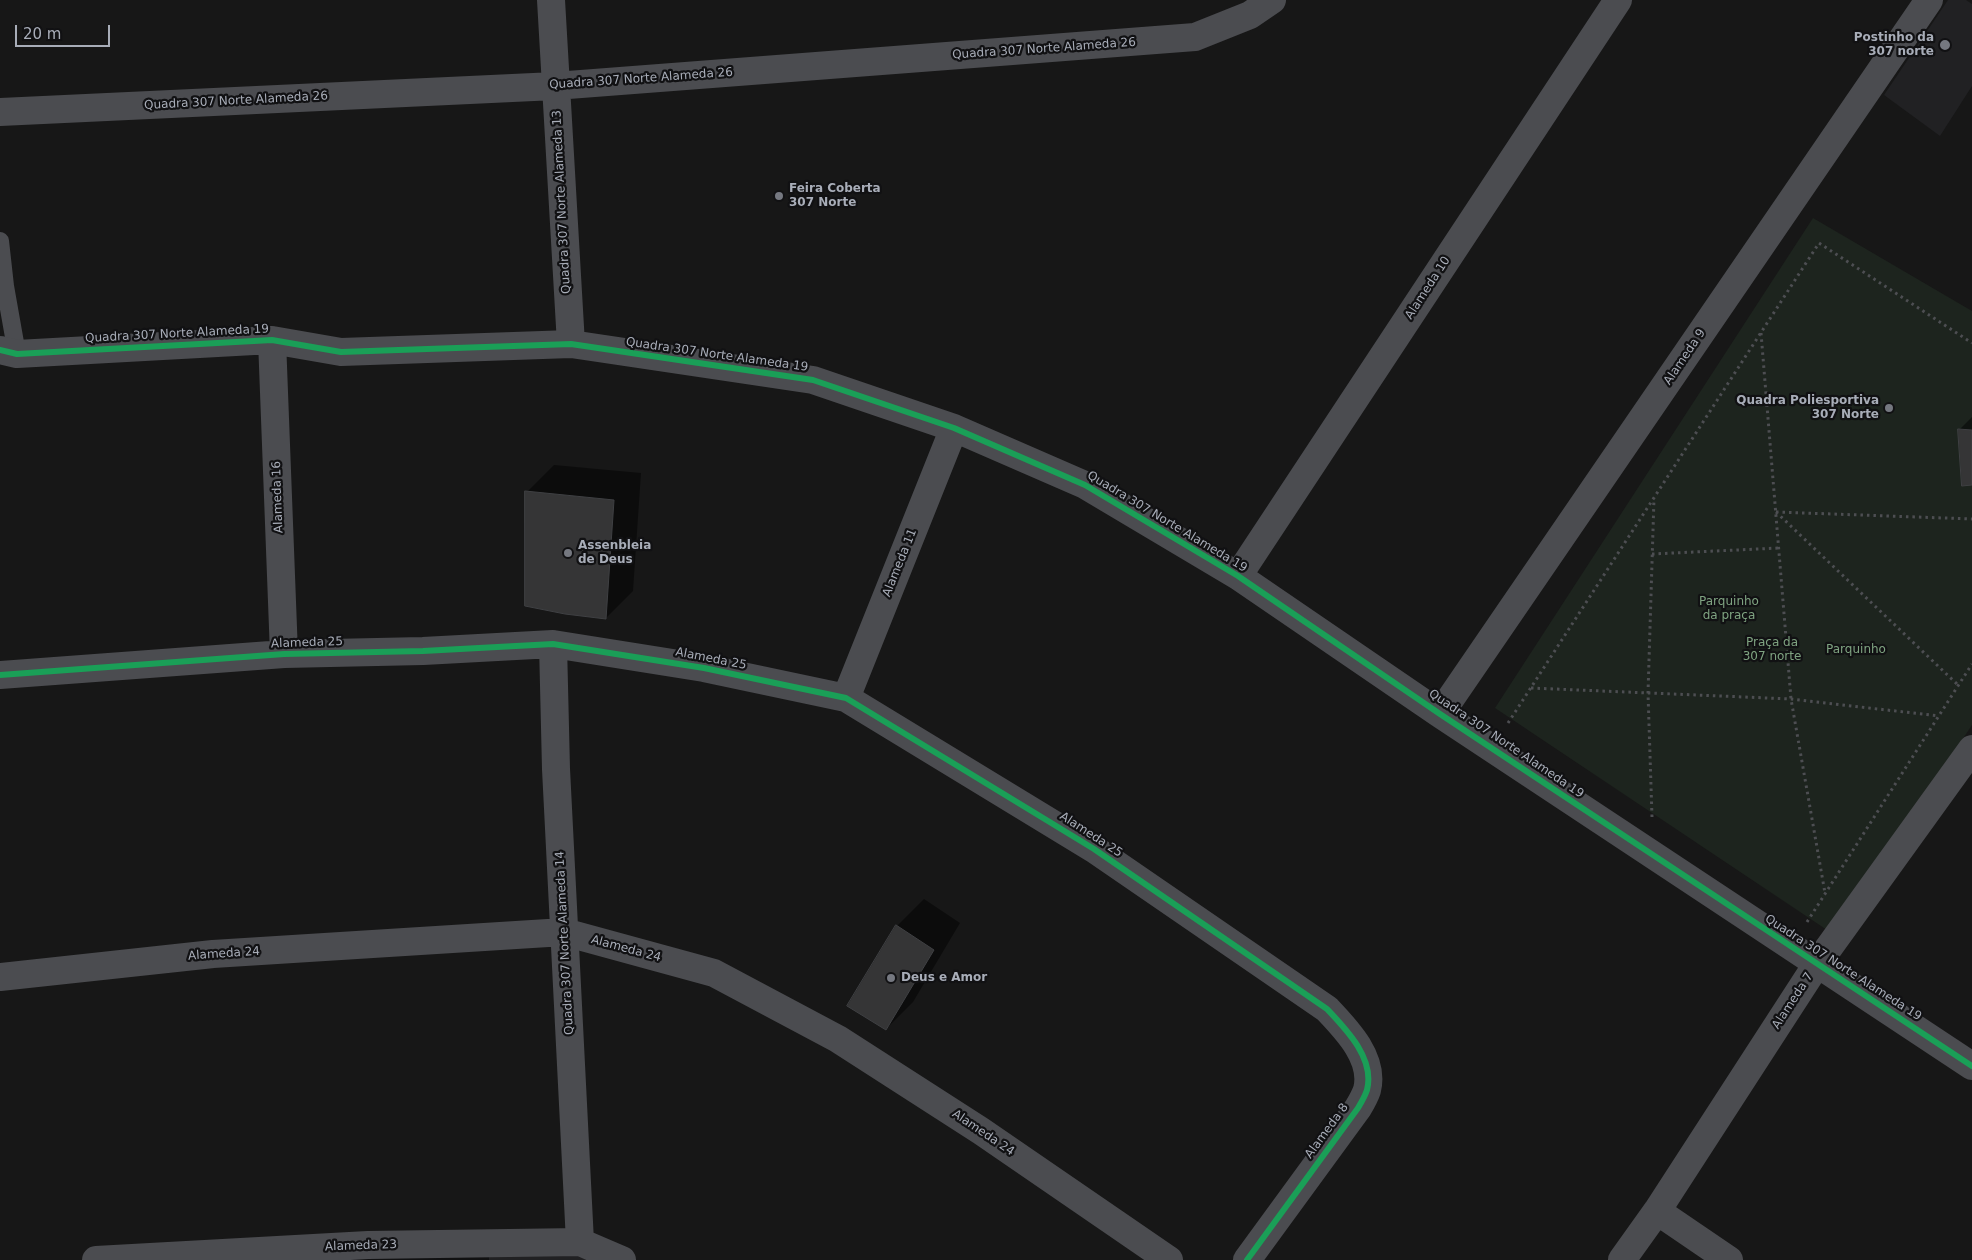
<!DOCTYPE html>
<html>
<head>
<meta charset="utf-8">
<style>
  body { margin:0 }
  #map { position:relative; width:1972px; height:1260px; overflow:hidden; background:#171717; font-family:"DejaVu Sans",sans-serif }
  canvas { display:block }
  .scale { position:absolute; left:15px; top:25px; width:95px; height:22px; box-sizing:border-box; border:2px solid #a8adb8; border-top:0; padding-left:6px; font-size:15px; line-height:18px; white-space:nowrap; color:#a8adb8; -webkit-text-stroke:4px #111113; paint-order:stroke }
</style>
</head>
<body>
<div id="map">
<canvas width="1972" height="1260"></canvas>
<div class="scale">20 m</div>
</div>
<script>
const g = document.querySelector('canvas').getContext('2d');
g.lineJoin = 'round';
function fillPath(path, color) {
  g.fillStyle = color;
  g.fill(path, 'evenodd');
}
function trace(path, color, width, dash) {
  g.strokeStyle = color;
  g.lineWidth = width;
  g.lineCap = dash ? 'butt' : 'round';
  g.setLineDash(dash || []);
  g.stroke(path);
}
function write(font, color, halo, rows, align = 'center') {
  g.font = font + ' "DejaVu Sans",sans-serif';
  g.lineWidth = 4.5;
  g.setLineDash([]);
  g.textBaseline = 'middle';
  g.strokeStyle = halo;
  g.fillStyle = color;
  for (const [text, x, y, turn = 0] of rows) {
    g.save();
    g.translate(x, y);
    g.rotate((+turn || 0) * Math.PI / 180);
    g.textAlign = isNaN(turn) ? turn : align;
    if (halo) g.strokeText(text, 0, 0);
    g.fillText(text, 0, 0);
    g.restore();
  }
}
const built = new Path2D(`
  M1948 0H1966L1972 4V86L1940 136 1884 95Z
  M359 1255 580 1256 589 1260H283Z`);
const green = new Path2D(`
  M1813 218 1972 311V725L1833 934 1495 708Z`);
const shadow = new Path2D(`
  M1972 417V484L1959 430Z
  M554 465 641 473 633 591 606 618 527 492Z
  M924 899 960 923 913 1002 886 1029 897 926Z
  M489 1252V1260H291Z`);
const building = new Path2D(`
  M1958 429 1972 430V485L1962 486Z
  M525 491 614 500 606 619 565 614 525 606Z
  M896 925 934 950 886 1030 847 1006Z`);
const path = new Path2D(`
  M1761 333 1791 699 1825 893
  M1776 512 1958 685
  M1776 512 1972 519
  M1652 554 1779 548
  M1531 688 1791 699 1939 716
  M1508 723 1819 243 1972 343
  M1652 817 1648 693 1654 498
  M1807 922 1972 664`);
const service = new Path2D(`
  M0 241 5 286
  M0 282 5 286 17 354`);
const minor = new Path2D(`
  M551 0 571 344
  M0 112 555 86 1195 37 1250 15 1272 0
  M272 340 284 654
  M0 350 17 354 272 340 341 352 571 344 813 380 954 428 1085 485 1238 576 1440 714 1972 1066
  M1238 576 1618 0
  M553 644 556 769 580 1242
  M0 675 284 654 423 651 553 644 704 668 846 698 1094 849 1327 1009C1347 1030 1375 1059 1367 1090 1365 1096 1361 1103 1358 1108L1247 1260
  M846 698 954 428
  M1440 714 1929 0
  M0 977 213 954 564 932 714 973 838 1039 981 1131 1169 1260
  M1657 1211 1729 1260
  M96 1260 368 1245 580 1242 622 1260
  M1622 1260 1657 1211 1817 964 1972 749`);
const cycleway = new Path2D(`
  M0 350 17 354 272 340 341 352 571 344 813 380 954 428 1085 485 1238 576 1440 714 1972 1066
  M0 675 284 654 423 651 553 644 704 668 846 698 1094 849 1327 1009C1347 1030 1375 1059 1367 1090 1365 1096 1361 1103 1358 1108L1247 1260`);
const markers = [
  [1945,45,6,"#757880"],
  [779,196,5,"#757880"],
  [1889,408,5,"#757880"],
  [568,553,5,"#757880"],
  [891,978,5,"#757880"]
];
const poiNames = [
  ["Postinho da",1934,38,"right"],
  ["307 norte",1934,52,"right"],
  ["Feira Coberta",789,189],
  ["307 Norte",789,203],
  ["Quadra Poliesportiva",1879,401,"right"],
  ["307 Norte",1879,415,"right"],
  ["Assenbleia",578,546],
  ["de Deus",578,560],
  ["Deus e Amor",901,978]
];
const streetNames = [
  ["Quadra 307 Norte Alameda 26",1044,49,-4],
  ["Quadra 307 Norte Alameda 26",641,79,-4],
  ["Quadra 307 Norte Alameda 26",236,101,-3],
  ["Quadra 307 Norte Alameda 13",562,202,-93],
  ["Alameda 10",1428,288,-57],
  ["Quadra 307 Norte Alameda 19",177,334,-3],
  ["Quadra 307 Norte Alameda 19",717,355,8],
  ["Alameda 9",1685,357,-56],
  ["Alameda 16",278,497,-92],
  ["Quadra 307 Norte Alameda 19",1167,522,31],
  ["Alameda 11",900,563,-68],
  ["Alameda 25",307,643,-2],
  ["Alameda 25",711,659,11],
  ["Quadra 307 Norte Alameda 19",1506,744,34],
  ["Alameda 25",1091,835,33],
  ["Quadra 307 Norte Alameda 14",565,943,-93],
  ["Alameda 24",626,949,15],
  ["Alameda 24",224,954,-4],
  ["Quadra 307 Norte Alameda 19",1843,968,33],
  ["Alameda 7",1793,1001,-57],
  ["Alameda 8",1327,1131,-54],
  ["Alameda 24",983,1133,34],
  ["Alameda 23",361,1246,-2]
];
const parkNames = [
  ["Parquinho",1729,602],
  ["da praça",1729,616],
  ["Praça da",1772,643],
  ["307 norte",1772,657],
  ["Parquinho",1856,650]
];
fillPath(built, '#212123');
fillPath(green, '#1d241e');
fillPath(shadow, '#0007');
fillPath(building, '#353536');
trace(building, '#3f4043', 1);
trace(path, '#4d4e52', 3, [2.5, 4]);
trace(service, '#4b4c50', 18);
trace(minor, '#4b4c50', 28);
trace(cycleway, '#1a9f57', 6);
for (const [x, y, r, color] of markers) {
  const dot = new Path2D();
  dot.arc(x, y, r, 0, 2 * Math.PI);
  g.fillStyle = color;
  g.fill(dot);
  trace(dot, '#111113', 2);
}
write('bold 12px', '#a8adb8', '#111113', poiNames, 'left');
write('12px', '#a8adb8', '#111113', streetNames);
write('12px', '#7fa381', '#111113', parkNames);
</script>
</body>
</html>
